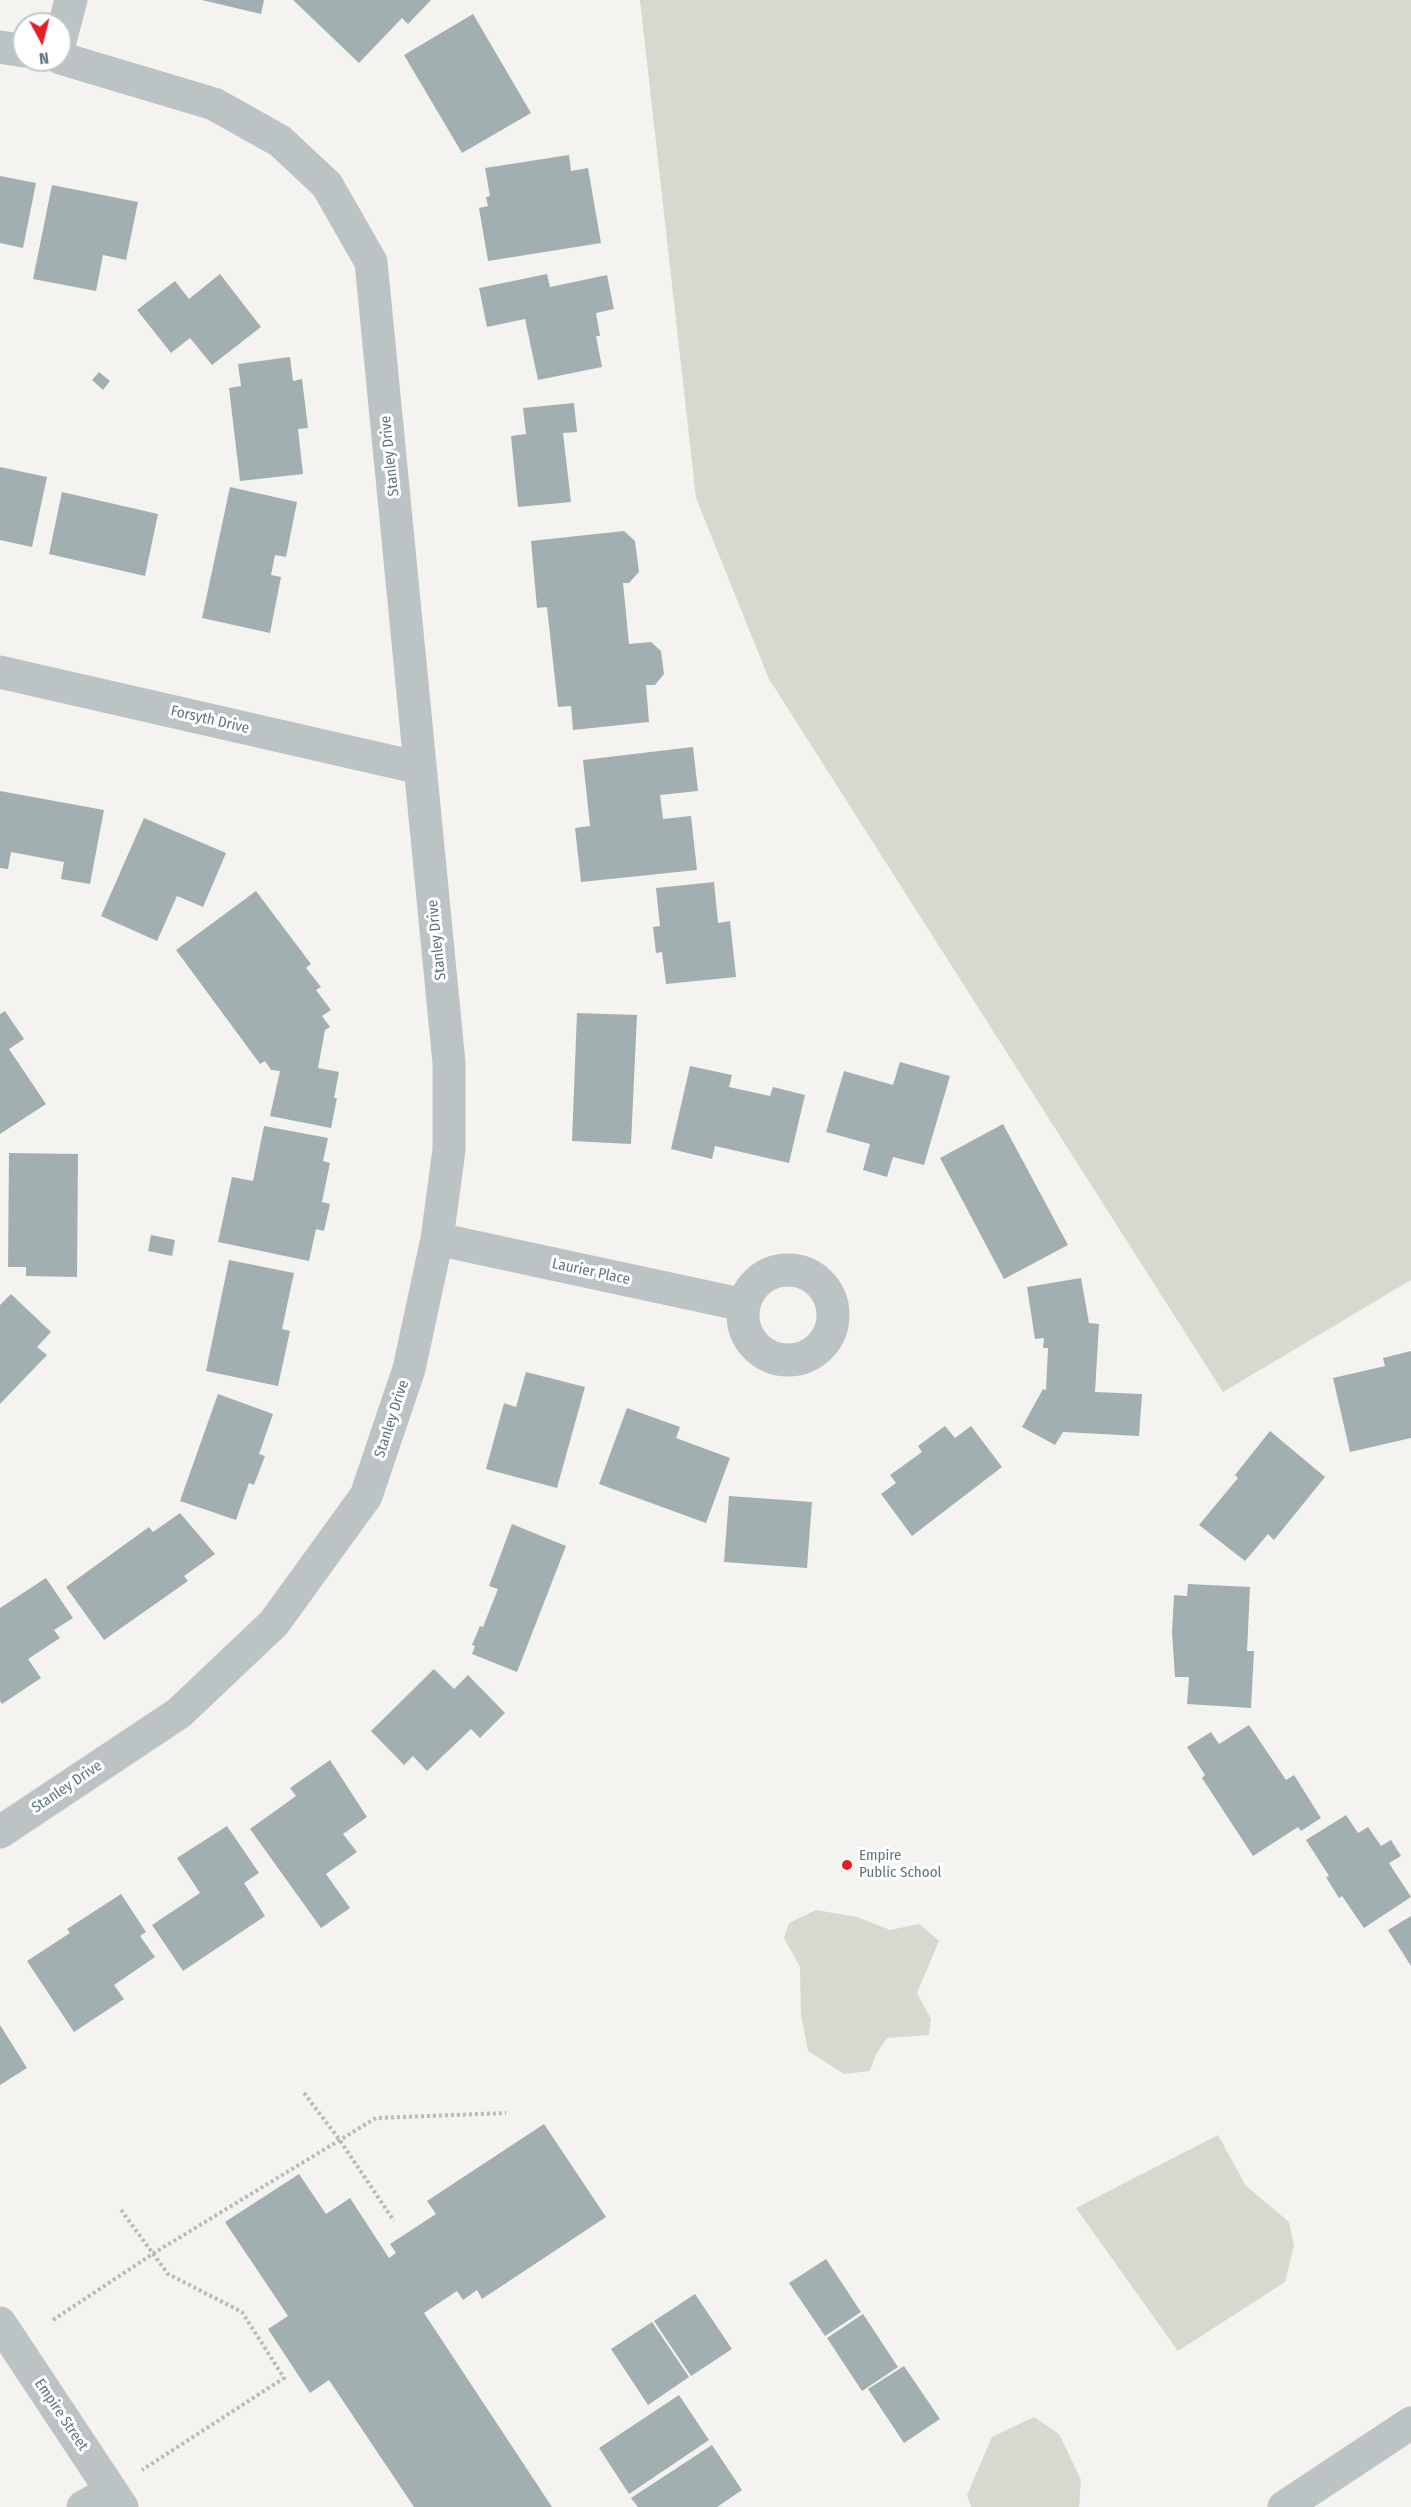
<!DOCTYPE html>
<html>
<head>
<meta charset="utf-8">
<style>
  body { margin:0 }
  #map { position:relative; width:1411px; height:2507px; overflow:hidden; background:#f4f3ef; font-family:"Fira Sans Condensed",sans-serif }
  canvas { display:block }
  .north { position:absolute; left:12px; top:12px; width:60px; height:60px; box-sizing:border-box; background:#fff; border:2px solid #bfc9ca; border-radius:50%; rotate:173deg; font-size:16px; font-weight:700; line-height:24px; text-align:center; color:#5e777b }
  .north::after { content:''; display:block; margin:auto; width:21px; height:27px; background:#e61d26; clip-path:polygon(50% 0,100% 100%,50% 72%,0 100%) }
</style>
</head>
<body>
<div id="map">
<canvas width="1411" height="2507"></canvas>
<div class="north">N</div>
</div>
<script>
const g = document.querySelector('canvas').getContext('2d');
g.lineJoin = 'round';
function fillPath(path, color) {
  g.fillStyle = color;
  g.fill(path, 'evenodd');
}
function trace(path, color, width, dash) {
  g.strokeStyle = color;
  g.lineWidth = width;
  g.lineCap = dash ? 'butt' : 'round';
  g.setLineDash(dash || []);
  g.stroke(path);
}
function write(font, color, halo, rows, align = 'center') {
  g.font = font + ' "Fira Sans Condensed",sans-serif';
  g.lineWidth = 6;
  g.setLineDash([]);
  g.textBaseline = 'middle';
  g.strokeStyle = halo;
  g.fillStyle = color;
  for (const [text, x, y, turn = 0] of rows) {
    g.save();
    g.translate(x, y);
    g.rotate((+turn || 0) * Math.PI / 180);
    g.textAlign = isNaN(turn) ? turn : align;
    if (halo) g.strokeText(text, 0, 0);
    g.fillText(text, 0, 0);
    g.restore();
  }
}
const green = new Path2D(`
  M640 0H1411V1280L1223 1392 769 679 696 498Z
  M816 1910 857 1917 890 1930 919 1924 939 1941 917 1993 931 2019 929 2035 887 2038 876 2054 870 2071 844 2074 808 2051 801 2015 800 1967 784 1938 789 1923Z
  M1218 2135 1246 2186 1289 2222 1294 2246 1285 2282 1178 2351 1076 2208Z
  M1034 2417 1059 2434 1081 2480 1079 2507H971L967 2495 992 2437Z`);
const building = new Path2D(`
  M202 0H264L261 14Z
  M293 0H431L408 24 402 18 359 63Z
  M473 14 531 113 462 153 404 55Z
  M569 155 571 171 588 168 601 243 488 261 479 208 488 206 486 197 490 196 485 168Z
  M0 176 36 183 23 248 0 243Z
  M52 185 138 202 126 260 103 255 96 291 33 279Z
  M220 274 261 327 212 365 190 338 171 353 137 310 175 281 189 299Z
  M547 274 550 287 607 275 614 309 596 313 600 336H596L602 367 538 380 525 319 487 327 479 288Z
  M290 357 293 381 302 379 308 428 298 429 303 474 240 481 229 388 241 386 238 364Z
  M99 372 110 381 103 390 92 380Z
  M574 403 577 432 563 433 571 502 518 507 511 436 526 434 523 408Z
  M0 467 47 477 32 547 0 540Z
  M230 487 297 502 286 557 275 555 271 575 281 577 270 633 202 618Z
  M62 492 158 514 145 576 49 554Z
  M624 531 635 541 639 572 629 583H623L629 644 651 642 661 651 664 674 655 685H646L649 722 573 730 571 706 558 707 547 607 537 608 531 541Z
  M693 747 698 791 660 795 663 819 691 816 697 870 581 882 575 828 590 826 583 760Z
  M0 791 104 810 90 884 61 879 64 862 11 852 8 869 0 868Z
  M144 818 226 853 203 907 177 896 157 941 101 916Z
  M714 882 718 923 730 921 736 977 666 984 662 952 656 953 653 927 660 926 656 888Z
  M256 891 311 964 306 968 321 987 316 990 331 1010 322 1016 330 1027 325 1030 318 1068 339 1072 334 1098H337L331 1128 270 1116 280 1071 271 1070 265 1061 260 1064 176 950Z
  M5 1011 24 1039 9 1049 46 1104 0 1134V1014Z
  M577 1013 637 1015 631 1144 572 1141Z
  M900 1062 950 1076 924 1165 893 1157 887 1177 863 1170 870 1144 826 1132 844 1071 893 1085Z
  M690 1066 732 1075 729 1087 770 1096 773 1087 805 1095 789 1163 715 1146 712 1159 671 1149Z
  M1003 1124 1068 1245 1004 1279 940 1158Z
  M264 1126 328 1138 323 1161 330 1163 322 1202 330 1204 324 1231 316 1229 309 1261 218 1242 232 1177 253 1181Z
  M9 1153 78 1154 77 1277 26 1276V1267H8Z
  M151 1235 175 1240 172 1256 148 1251Z
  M229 1260 294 1273 282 1329 290 1331 278 1386 206 1371Z
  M1081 1278 1089 1323 1099 1324 1095 1392 1142 1394 1139 1436 1063 1432 1055 1445 1022 1427 1043 1389 1046 1390 1048 1348H1043L1044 1338 1035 1339 1027 1287Z
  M11 1294 51 1332 37 1347 47 1355 0 1404V1305Z
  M1411 1351V1438L1350 1452 1333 1378 1385 1366 1383 1358Z
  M526 1372 585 1387 557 1488 486 1469 504 1403 516 1407Z
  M218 1394 273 1414 259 1454 265 1456 254 1485 249 1483 236 1520 180 1501Z
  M627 1408 680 1427 676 1438 730 1458 706 1523 599 1484Z
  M945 1426 955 1438 971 1426 1002 1467 912 1536 881 1494 896 1483 890 1475 922 1452 918 1446Z
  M1270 1431 1325 1477 1274 1540 1268 1534 1245 1561 1199 1525 1238 1478 1235 1475Z
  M729 1496 812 1502 807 1568 724 1562Z
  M180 1513 215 1554 184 1576 188 1581 104 1640 66 1587 149 1527 153 1532Z
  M512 1524 566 1546 517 1672 472 1654 475 1646 472 1645 480 1626 483 1627 498 1589 489 1586Z
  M46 1578 73 1618 54 1630 60 1638 28 1659 41 1678 2 1704 0 1701V1608Z
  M1188 1584 1250 1587 1247 1651H1254L1251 1708 1187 1704 1189 1677H1175L1172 1632 1174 1595 1187 1596Z
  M434 1669 454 1689 468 1675 505 1713 480 1738 471 1729 427 1771 413 1756 404 1765 371 1731Z
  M1249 1725 1286 1780 1294 1775 1321 1818 1301 1831 1298 1827 1253 1856 1202 1778 1205 1775 1187 1747 1211 1732 1219 1744Z
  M330 1760 367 1817 343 1834 357 1852 326 1874 350 1908 321 1928 250 1829 296 1796 290 1788Z
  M1346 1815 1358 1833 1368 1827 1381 1846 1391 1840 1401 1856 1389 1863 1411 1897 1364 1928 1342 1896 1339 1898 1326 1877 1329 1876 1306 1840Z
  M227 1826 259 1873 244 1883 265 1916 183 1971 152 1925 200 1893 177 1858Z
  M121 1894 146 1932 140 1936 155 1957 114 1985 124 1999 74 2032 27 1961 70 1933 67 1929Z
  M1411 1916V1966L1388 1930Z
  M0 2025 27 2068 0 2085Z
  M544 2124 606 2217 482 2299 477 2290 463 2300 457 2291 424 2313 552 2507H414L329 2380 310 2393 268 2329 288 2316 225 2222 299 2174 326 2214 350 2198 389 2258 396 2253 390 2244 436 2214 427 2201Z
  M826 2259 861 2312 825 2336 789 2283Z
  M695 2294 732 2349 691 2376 654 2321Z
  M863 2314 898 2367 862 2391 827 2338Z
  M652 2322 689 2377 648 2405 611 2349Z
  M904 2366 940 2419 904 2443 868 2389Z
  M679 2395 709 2440 629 2494 599 2448Z
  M712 2445 742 2490 717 2507H638L631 2498Z`);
const path = new Path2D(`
  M304 2093 339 2139 394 2221
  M121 2210 168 2274 242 2312 284 2378 142 2470
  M53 2320 154 2253 376 2118 506 2113`);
const minor = new Path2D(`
  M60 41 71 0
  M0 47 24 51
  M0 672 420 768
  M437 1239 744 1305
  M743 1315a45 45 0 1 1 90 0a45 45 0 1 1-90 0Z
  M0 1832 179 1713 274 1623 366 1496 409 1369 437 1239 449 1150V1063L371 262 327 185 280 141 214 104 60 58
  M0 2323 122 2507
  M83 2507 111 2491
  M1284 2507 1411 2423`);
const markers = [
  [847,1865,6,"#e61d26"]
];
const streetNames = [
  ["Stanley Drive",390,456,-96],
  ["Forsyth Drive",210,720,13],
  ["Stanley Drive",437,940,-96],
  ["Laurier Place",591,1272,12],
  ["Stanley Drive",392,1419,-72],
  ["Stanley Drive",67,1787,-34],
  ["Empire Street",61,2415,56]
];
const poiNames = [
  ["Empire",859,1856],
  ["Public School",859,1873]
];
fillPath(green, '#d5d9ce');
fillPath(building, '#a2afb1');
trace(path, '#b6bbbc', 4, [3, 3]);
trace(minor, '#bcc3c4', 33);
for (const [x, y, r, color] of markers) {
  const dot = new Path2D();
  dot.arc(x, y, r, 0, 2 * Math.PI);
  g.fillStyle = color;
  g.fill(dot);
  trace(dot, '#fff', 2);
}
write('15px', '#5e777b', '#fff', streetNames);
write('15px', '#5e777b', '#fff', poiNames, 'left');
</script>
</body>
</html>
